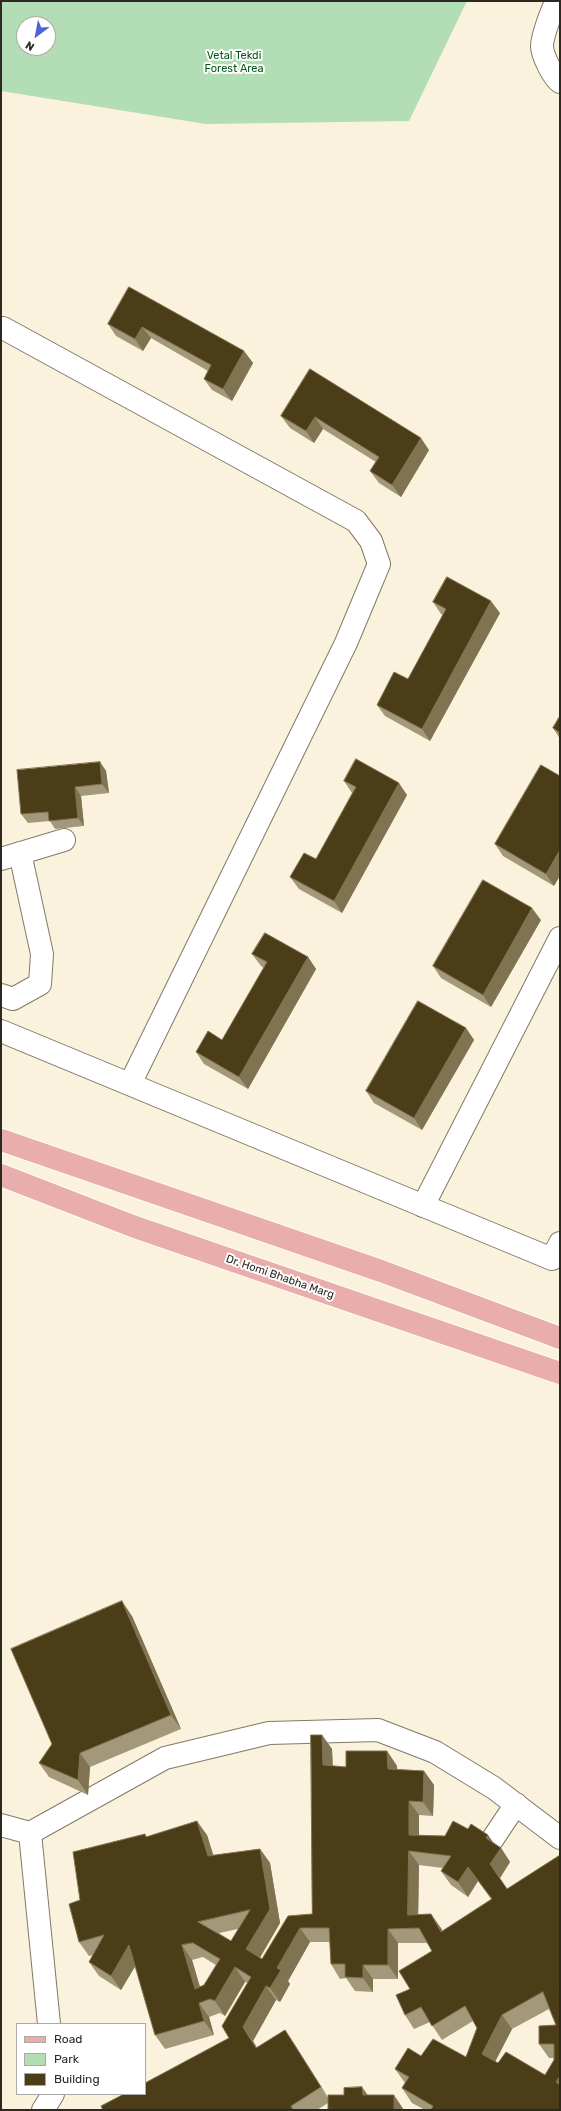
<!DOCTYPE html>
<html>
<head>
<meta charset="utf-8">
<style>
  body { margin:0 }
  #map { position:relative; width:561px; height:2111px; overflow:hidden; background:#fbf2dd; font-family:Rubik,sans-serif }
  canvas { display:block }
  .frame { position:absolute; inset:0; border:2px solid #2c2921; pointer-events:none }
  .legend { position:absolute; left:16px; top:2023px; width:130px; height:72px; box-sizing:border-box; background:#fff; border:1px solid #aba9a6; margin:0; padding:5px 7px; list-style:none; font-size:12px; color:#2c2921 }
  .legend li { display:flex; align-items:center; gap:8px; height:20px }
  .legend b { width:20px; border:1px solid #aba9a6 }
  .north { position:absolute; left:16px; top:16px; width:40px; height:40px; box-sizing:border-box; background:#fff; border:1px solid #aba9a6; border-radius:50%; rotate:212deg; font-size:11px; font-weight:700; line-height:16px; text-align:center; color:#2c2921 }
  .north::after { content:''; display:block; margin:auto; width:14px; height:18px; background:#4c62d7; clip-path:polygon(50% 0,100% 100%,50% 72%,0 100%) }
</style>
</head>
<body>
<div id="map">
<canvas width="561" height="2111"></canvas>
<div class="frame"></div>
<ul class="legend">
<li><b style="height:5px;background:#e9aeac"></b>Road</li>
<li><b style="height:11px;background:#b3ddb4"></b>Park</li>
<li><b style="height:11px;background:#4b3d17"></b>Building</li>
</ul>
<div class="north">N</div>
</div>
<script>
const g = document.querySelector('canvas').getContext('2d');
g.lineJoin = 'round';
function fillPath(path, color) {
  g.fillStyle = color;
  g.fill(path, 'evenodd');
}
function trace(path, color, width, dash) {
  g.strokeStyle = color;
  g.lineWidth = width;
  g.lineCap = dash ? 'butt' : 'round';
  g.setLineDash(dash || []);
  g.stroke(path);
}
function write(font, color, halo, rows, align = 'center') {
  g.font = font + ' Rubik,sans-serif';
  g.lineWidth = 4;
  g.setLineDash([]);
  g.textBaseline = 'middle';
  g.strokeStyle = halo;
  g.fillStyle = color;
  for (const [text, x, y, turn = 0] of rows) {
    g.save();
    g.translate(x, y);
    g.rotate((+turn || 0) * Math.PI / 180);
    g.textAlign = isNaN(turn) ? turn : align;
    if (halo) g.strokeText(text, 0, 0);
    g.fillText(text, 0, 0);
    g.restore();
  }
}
const green = new Path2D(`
  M1 1H467L409 121 206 124 1 91ZM24 24H48V48H24Z`);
const minor = new Path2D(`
  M557 1C552 9 542 37 542 46 542 55 553 77 560 82
  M3 328 356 521 371 541 379 564 346 643 130 1084
  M1 859 64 840
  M1 995 13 999 40 984 42 954 20 853
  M1 1031 552 1259 560 1243
  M423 1206 560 938
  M1 1825 30 1833 49 2024
  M30 1833 165 1758 269 1733 378 1730 435 1752 494 1788 560 1838
  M492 1840 516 1804
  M43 2110 53 2094`);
const major = new Path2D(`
  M1 1140 381 1271 560 1338
  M1 1175 135 1227 560 1373`);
const wall = new Path2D(`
  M129 287 244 351 253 363 232 401 212 390 204 379 208 371 151 338 143 351 116 336 108 324Z
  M310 369 429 450 401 497 379 483 370 471 376 462 323 429 314 443 290 428 281 416Z
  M433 602 500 613 430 741 385 716 377 705 408 679 443 615 441 614Z
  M560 716V739L553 728Z
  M100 762 106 771 109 793 81 796 84 826 55 829 50 821 28 823 21 814Z
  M541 765 554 886 503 856 495 844Z
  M344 781 407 795 342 913 299 889 290 877 316 859 352 793Z
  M541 920 491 1007 441 978 433 966Z
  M252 954 308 957 316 969 248 1089 204 1064 196 1052 222 1040 264 968 261 966Z
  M466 1028 474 1040 422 1130 374 1103 366 1091Z
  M132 1616 181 1729 90 1767 88 1795 49 1777 39 1763 52 1744Z
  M322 1735 332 1749 333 1766 346 1767 387 1751 397 1766V1769L424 1771 434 1785 433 1816 419 1815V1835L495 1844 501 1848 510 1862 500 1878 507 1889 560 1855V2110H425L412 2103 402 2088 405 2083 395 2069 421 2056 466 2057 477 2028 473 2021 442 2040 430 2022 414 2029 405 2015 410 1989 432 1951 427 1943H398V1979H373V1992L355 1991 346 1978 340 1979 331 1964 330 1942H310L288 1981 290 1984 280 2002 276 2000 253 2041 257 2048 285 2030 295 2045 328 2098 368 2095 404 2110H328V2103L317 2110H103L229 2038 248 1983 245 1982 225 2016 220 2013 209 2017 214 2035 165 2049 155 2035 135 1966 121 1990 99 1976 89 1962 93 1955 89 1956 79 1942 80 1900 146 1836 207 1835 213 1855 260 1849 270 1863 280 1923 260 1958 262 1959 312 1914ZM419 1865 443 1868 441 1871 451 1885 468 1897 478 1881 491 1899 442 1931 431 1914H418ZM238 1929 231 1941 219 1933ZM203 1957 216 1965 204 1985 200 1987 192 1960ZM549 2009 556 2025 539 2044 549 2058H554V2060L545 2075 498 2063 495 2061 512 2029Z`);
const shadedWall = new Path2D(`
  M142 327 151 338 143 351 135 339Z
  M244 351 253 363 232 401 223 389Z
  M315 417 323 429 314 443 306 431Z
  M421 438 429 450 401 497 392 485Z
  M491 601 500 613 430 741 422 729Z
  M100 762 106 771 109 793 102 784Z
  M399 783 407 795 342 913 334 901Z
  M75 787 81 796 84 826 78 818Z
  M560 850V876L554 886 546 874Z
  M532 908 541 920 491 1007 483 995Z
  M308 957 316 969 248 1089 239 1077Z
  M466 1028 474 1040 422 1130 414 1118Z
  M122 1601 132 1616 181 1729 171 1715Z
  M322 1735 332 1749 333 1780 323 1765Z
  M387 1751 397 1766 398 1783 388 1769Z
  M80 1753 90 1767 88 1795 78 1780Z
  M424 1771 434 1785 433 1816 423 1802Z
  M409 1801 419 1815V1849L409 1835Z
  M197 1821 207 1835 218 1870 208 1856Z
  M488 1835 498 1849 486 1838Z
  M501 1848 510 1862 500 1878 490 1864Z
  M260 1849 270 1863 280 1923 256 1964 246 1949Z
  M409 1851 419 1865 418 1929 408 1915Z
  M468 1867 478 1881 468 1897 458 1882Z
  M431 1914 441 1928 451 1946 441 1932Z
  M300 1928 310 1942 288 1981 290 1984 280 2002 270 1988 277 1968Z
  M388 1929 398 1943V1979L388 1965Z
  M129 1945 139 1960 121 1990 111 1976Z
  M182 1945 192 1960 204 2001 195 1989Z
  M363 1965 373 1979V1992L363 1978Z
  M235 1967 245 1982 225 2016 215 2001Z
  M266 1986 276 2000 253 2041 266 2063 243 2027Z
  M199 2003 209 2017 214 2035 204 2021Z
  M502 2015 512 2029 492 2068 482 2054Z
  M285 2030 295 2045 331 2102 321 2087Z
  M560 2076V2088L556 2082Z
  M362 2087 372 2101 363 2095Z
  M394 2095 404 2110H394Z`);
const building = new Path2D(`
  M129 287 244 351 223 389 204 379 211 365 142 327 135 339 108 324Z
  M310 369 421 438 392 485 370 471 379 457 315 417 306 431 281 416Z
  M447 577 491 601 422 729 377 705 394 672 408 679 446 609 433 602Z
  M560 716V733L553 728Z
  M356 759 399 783 334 901 290 877 304 853 316 859 356 787 344 781Z
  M100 762 102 784 75 787 78 818 49 821 48 812 21 814 17 770Z
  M541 765 560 776V850L546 874 495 844Z
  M483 880 532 908 483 995 433 966Z
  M265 933 308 957 239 1077 196 1052 208 1031 222 1040 267 962 252 954Z
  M418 1001 466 1028 414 1118 366 1091Z
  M122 1601 171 1715 80 1753 78 1780 39 1763 52 1744 11 1649Z
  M311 1735H322L323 1765 346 1767V1751H387L388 1769 424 1771 423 1802 409 1801V1835L445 1836 453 1821 468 1829 471 1824 488 1835 486 1838 501 1848 490 1864 507 1889 560 1855V1983L559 1984 560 1986V2076L556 2082 560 2085V2110H431L433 2106 402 2088 409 2077 395 2069 408 2048 421 2056 433 2039 466 2057 477 2028 465 2006 432 2026 421 2007 405 2015 396 1995 410 1989 399 1971 432 1951 419 1928 388 1929V1965H363V1978L345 1977V1964H331L329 1928H300L277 1968 281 1970 270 1988 266 1986 243 2027 256 2048 285 2030 321 2087 291 2106 293 2110H103L101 2106 124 2094H145V2083L229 2038 222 2026 251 1977 235 1967 215 2001 210 1999 199 2003 204 2021 155 2035 129 1945 111 1976 89 1962 104 1935 79 1942 69 1904 80 1900 73 1852 145 1834 146 1837 197 1821 208 1856 260 1849 270 1909 246 1949 262 1959 288 1916 312 1914ZM409 1851 451 1856 441 1871 458 1882 468 1867 492 1899 441 1932 431 1914 408 1915ZM250 1910 231 1941 198 1922ZM193 1943 220 1959 204 1985 195 1989 182 1945ZM543 1992 556 2025 539 2026V2044H554V2060L545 2075 506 2052 498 2063 482 2054 502 2015Z
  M362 2087 363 2095H394V2110H328V2095H344V2088Z`);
const parkNames = [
  ["Vetal Tekdi",234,56],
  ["Forest Area",234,69]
];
const streetNames = [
  ["Dr. Homi Bhabha Marg",280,1277,19]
];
fillPath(green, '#b3ddb4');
trace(minor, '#827a67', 24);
trace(major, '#fff', 24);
trace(minor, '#fff', 22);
trace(major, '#e9aeac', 22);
fillPath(wall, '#a3987a');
fillPath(shadedWall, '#807352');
fillPath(building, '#4b3d17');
trace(building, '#807352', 1);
write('11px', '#005914', '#fff', parkNames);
write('11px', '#2c2921', '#fff', streetNames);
</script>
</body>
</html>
